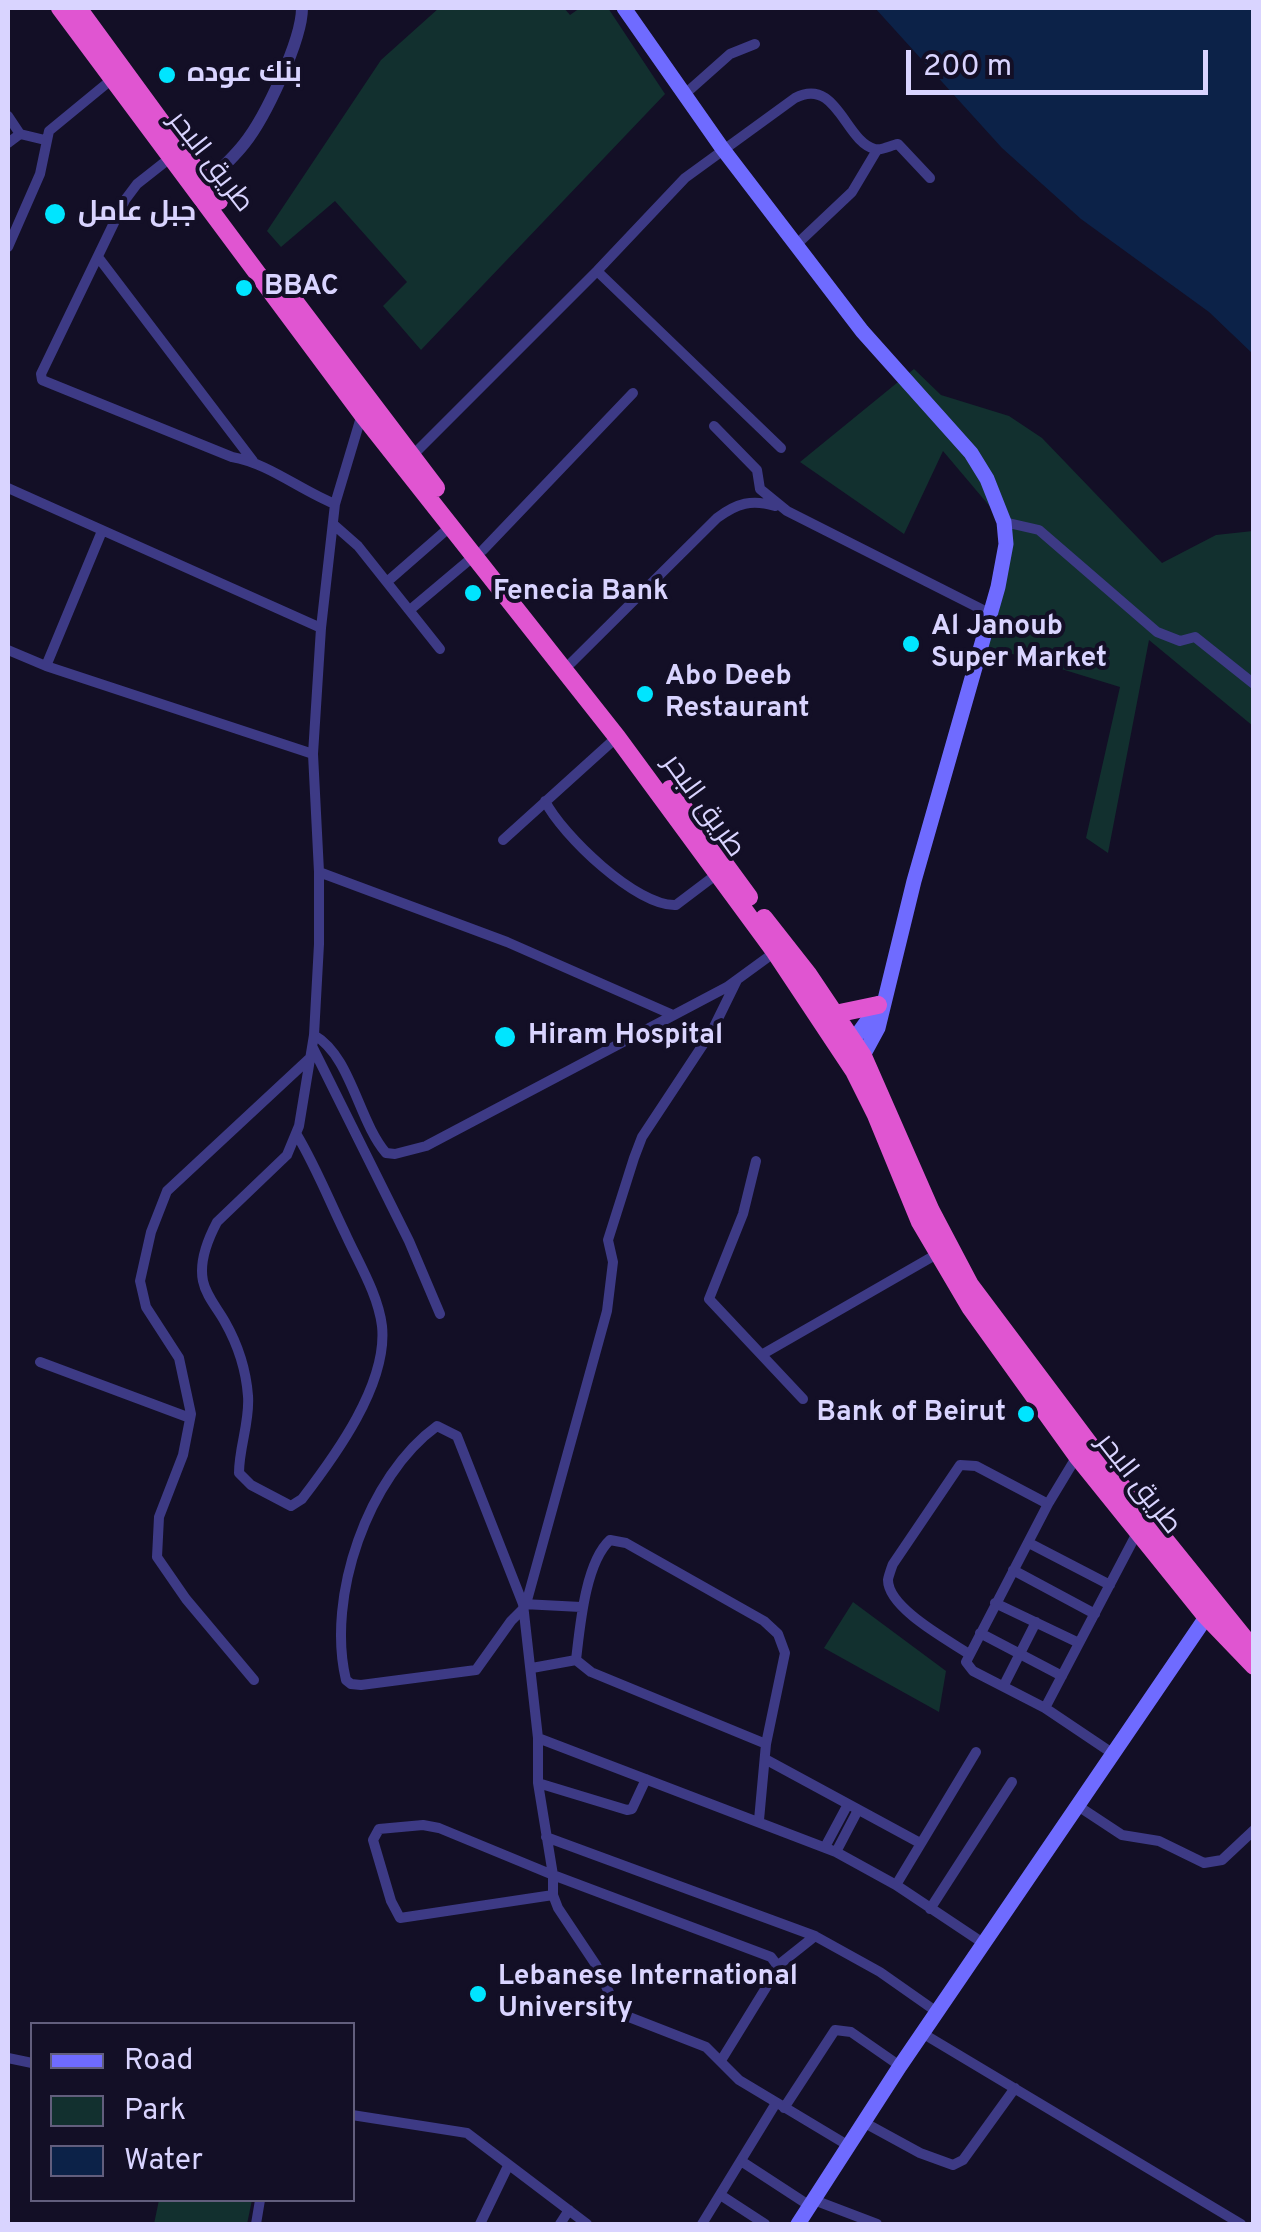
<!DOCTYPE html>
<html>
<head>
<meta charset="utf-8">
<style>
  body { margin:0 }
  #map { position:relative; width:1261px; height:2232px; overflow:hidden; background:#130f26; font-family:Overpass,sans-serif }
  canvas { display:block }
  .frame { position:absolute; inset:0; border:10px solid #d9d4ff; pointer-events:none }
  .legend { position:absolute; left:30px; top:2022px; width:325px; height:180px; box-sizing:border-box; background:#130f26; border:2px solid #625e7d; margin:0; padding:12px 18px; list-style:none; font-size:30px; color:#d9d4ff }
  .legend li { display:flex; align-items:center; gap:20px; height:50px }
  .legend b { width:50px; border:2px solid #625e7d }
  .scale { position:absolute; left:906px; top:50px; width:302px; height:45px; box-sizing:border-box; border:5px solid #d9d4ff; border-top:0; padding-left:12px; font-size:30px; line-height:35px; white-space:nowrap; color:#d9d4ff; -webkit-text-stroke:8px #130f26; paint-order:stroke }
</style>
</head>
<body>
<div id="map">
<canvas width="1261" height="2232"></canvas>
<div class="frame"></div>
<ul class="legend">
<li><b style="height:12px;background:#6f6bff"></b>Road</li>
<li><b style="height:28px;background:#12302f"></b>Park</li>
<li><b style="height:28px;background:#0c2248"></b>Water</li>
</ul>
<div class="scale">200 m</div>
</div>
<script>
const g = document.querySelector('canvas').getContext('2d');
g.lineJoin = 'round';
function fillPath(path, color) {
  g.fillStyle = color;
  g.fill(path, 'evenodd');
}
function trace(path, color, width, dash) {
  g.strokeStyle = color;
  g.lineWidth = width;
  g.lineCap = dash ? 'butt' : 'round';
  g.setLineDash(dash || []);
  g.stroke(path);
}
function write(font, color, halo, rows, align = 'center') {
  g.font = font + ' Overpass,Cairo,sans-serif';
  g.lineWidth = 8;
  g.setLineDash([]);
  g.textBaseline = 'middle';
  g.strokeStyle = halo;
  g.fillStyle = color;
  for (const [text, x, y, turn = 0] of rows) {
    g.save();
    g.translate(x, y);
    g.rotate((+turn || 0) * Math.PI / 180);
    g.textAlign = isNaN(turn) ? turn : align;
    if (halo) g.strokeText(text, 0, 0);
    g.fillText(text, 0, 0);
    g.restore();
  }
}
const green = new Path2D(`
  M439 8H564L570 15 580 8H608L665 94 421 350 383 306 407 282 335 201 281 247 267 231 381 60Z
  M914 369 941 395 1009 416 1042 438 1162 563 1216 535 1253 531V726L1149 640 1108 853 1086 838 1120 687 980 644 1003 522 943 451 904 534 800 462Z
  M853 1602 946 1671 939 1712 824 1648Z
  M159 2200H252L247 2224H154Z`);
const water = new Path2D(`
  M875 8H1253V354L1209 312 1081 219 1002 148Z`);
const minor = new Path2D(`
  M685 94 730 54 755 44
  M8 116 20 134 45 140
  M8 143 20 134
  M170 158 137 184 125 200 41 374 42 380 232 457C268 463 300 490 335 504
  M797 244 852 192 877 150
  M8 247 40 174 49 131 111 80
  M98 257 253 461
  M597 271 781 448
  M714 426 757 470 760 489 787 511 989 613
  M410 458 597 271 685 178 795 98C837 76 845 142 875 149 882 151 891 145 898 144L930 178
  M8 488 321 628
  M1004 522 1039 530 1157 632 1180 641 1195 637 1254 684
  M333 524 358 546 440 649
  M483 550 633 393
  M388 581 451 526
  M411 609 474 556
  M8 650 46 666 313 754
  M571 663 717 518C737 503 752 499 775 506
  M46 666 102 531
  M545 801C562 835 637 907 676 905L717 874
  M503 840 617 737
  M319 872 507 942 673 1015
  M314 1035C351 1056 358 1120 386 1153L395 1154 426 1146 727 987 775 952
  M313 1048 409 1241 440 1314
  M297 1135C316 1167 329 1200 345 1233 358 1262 378 1294 382 1326 388 1384 335 1456 302 1499L291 1506 251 1485 239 1473C239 1447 250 1422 248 1396 246 1369 238 1345 225 1322 218 1309 206 1296 203 1281 199 1262 208 1239 217 1222L287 1155 299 1126 314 1035 319 944V872L313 754 321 628 335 504 362 414
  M756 1161 743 1214 709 1299 803 1399
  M763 1354 937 1254
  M40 1362 190 1418
  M1077 1456 1048 1504 966 1662 973 1671 1045 1708 1112 1753
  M1029 1543 1110 1585
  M1013 1570 1095 1614
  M995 1603 1079 1643
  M523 1604 581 1607
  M526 1604 607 1311 613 1262 608 1240 634 1158 642 1137 712 1031 737 980
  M523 1609 511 1621 476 1670 361 1685 351 1684 346 1680C326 1597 368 1476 437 1426L457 1436 523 1604 538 1738V1783L553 1875V1895L558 1908 596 1965 615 2005 629 2017 706 2047 739 2080 849 2146
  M980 1633 1062 1676
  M969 1654C948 1640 888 1608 888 1580 888 1578 892 1566 893 1564L960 1465 976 1466 1048 1504
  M576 1660C580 1627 585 1563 610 1540L626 1543 764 1621 778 1634 785 1653 766 1744 759 1820
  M576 1660 591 1672 766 1744
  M532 1668 576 1660
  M254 1680 186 1599 157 1557 159 1517 183 1455 191 1414 179 1358 146 1307 140 1281 151 1232 167 1191 310 1058
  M1004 1685 1036 1622
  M1045 1708 1138 1531
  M538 1738 836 1852 896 1885 983 1943
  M765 1759 920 1843
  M538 1783 627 1810 632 1809 646 1779
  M1078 1806 1122 1835 1159 1841 1204 1863 1222 1860 1254 1830
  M546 1837 815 1936 880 1972 937 2012
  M825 1847 848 1804
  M836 1852 858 1810
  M896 1885 976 1752
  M553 1895 400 1918 391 1901 373 1840 379 1829 423 1825 439 1828 553 1875 771 1957 777 1965 775 1973 722 2059
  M930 1909 1012 1782
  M776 1967 815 1936
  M922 2033 1241 2224
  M8 2058 32 2063
  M784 2108 835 2030 851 2032 900 2066
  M352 2115 467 2133 587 2224
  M865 2123 920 2153 953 2165 963 2160 1015 2088
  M741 2161 810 2206
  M722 2196 765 2224
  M814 2200 877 2224
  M256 2224 260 2200
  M480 2224 508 2166
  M560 2224 569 2210
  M702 2224 776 2103`);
const tertiary = new Path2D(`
  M206 183C219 171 233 158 244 144 265 118 302 40 302 8`);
const secondary = new Path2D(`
  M624 8 722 148 862 331 971 453 987 479 1004 522 1006 544 998 587 914 881 878 1028 859 1063
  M847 1049 880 1003
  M798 2224 900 2066 1211 1610`);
const trunk = new Path2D(`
  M60 8 362 414 617 737 775 952 854 1071 876 1115 920 1222 970 1307 1077 1456 1205 1615 1254 1666
  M78 8 219 201
  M286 290 436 488
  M670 789 749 897
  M764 918 808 974 863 1056 931 1211 970 1285 1111 1473 1253 1649
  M835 1014 878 1005`);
const markers = [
  [167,75,10,"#00e5ff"],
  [55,214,12,"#00e5ff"],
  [244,288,10,"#00e5ff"],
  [473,593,10,"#00e5ff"],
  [911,644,10,"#00e5ff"],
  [645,694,10,"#00e5ff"],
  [505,1037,12,"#00e5ff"],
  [1026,1414,10,"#00e5ff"],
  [478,1994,10,"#00e5ff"]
];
const poiNames = [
  ["بنك عوده",187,75],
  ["جبل عامل",78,214],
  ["BBAC",264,288],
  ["Fenecia Bank",493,593],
  ["Al Janoub",931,628],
  ["Super Market",931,660],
  ["Abo Deeb",665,678],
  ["Restaurant",665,710],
  ["Hiram Hospital",528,1037],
  ["Bank of Beirut",1006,1414,"right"],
  ["Lebanese International",498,1978],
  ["University",498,2010]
];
const streetNames = [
  ["طريق البحر",209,163,52],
  ["طريق البحر",702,807,54],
  ["طريق البحر",1137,1485,52]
];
fillPath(green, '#12302f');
fillPath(water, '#0c2248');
trace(minor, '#3d3a85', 10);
trace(tertiary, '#3d3a85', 12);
trace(secondary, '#6f6bff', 15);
trace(trunk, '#e055d1', 18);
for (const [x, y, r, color] of markers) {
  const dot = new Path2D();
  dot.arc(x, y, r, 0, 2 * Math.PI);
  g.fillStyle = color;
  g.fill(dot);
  trace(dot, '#130f26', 4);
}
write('bold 28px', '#d9d4ff', '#130f26', poiNames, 'left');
write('28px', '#d9d4ff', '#130f26', streetNames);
</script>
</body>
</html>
